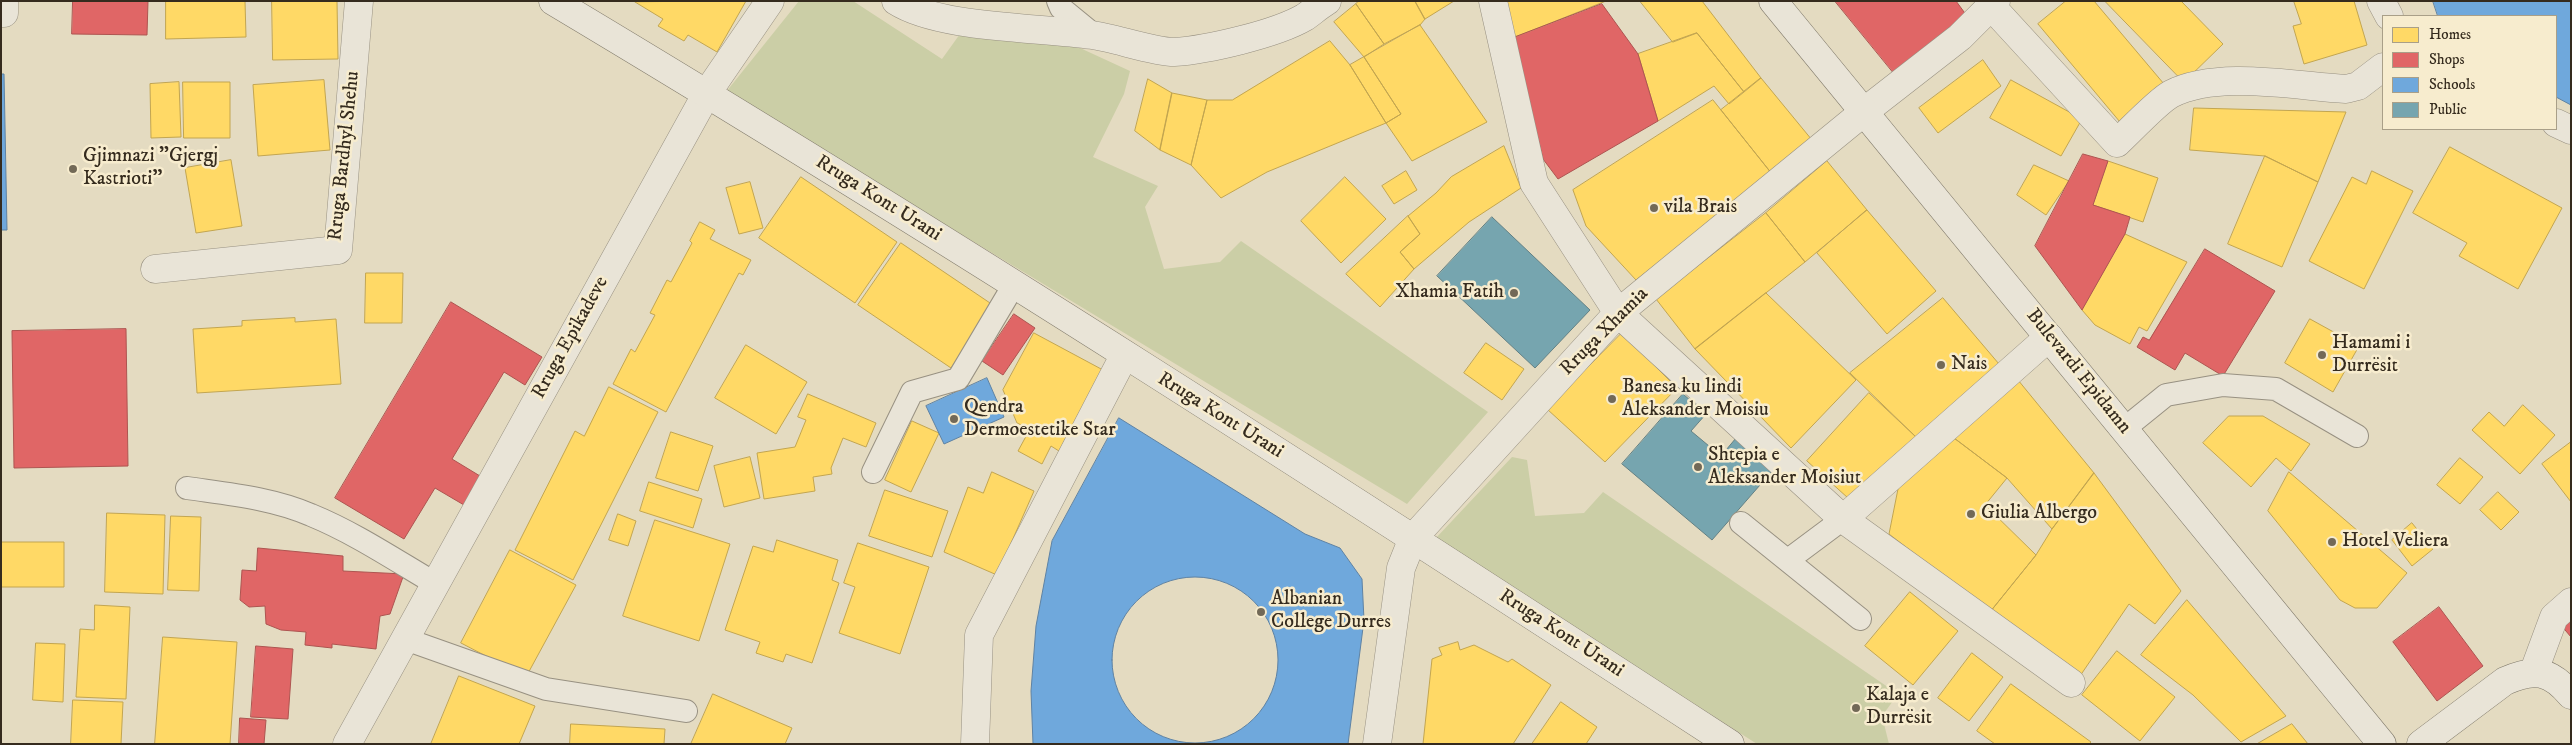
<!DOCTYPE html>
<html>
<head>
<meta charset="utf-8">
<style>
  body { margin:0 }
  #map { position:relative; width:2572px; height:745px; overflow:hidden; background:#e4dbc1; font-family:"IM FELL DW Pica",serif }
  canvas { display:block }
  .frame { position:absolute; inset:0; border:2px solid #352b1e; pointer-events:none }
  .legend { position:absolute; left:2382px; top:15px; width:175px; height:115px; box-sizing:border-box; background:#f7ecce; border:1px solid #a99f88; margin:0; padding:6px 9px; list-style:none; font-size:15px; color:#352b1e }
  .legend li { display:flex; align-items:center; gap:10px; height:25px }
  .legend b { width:25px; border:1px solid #a99f88 }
</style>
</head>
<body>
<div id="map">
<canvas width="2572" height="745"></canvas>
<div class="frame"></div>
<ul class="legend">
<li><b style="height:14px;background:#ffd966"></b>Homes</li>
<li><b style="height:14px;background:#e06666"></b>Shops</li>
<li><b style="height:14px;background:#6fa8dc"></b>Schools</li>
<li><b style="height:14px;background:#76a5af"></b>Public</li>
</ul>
</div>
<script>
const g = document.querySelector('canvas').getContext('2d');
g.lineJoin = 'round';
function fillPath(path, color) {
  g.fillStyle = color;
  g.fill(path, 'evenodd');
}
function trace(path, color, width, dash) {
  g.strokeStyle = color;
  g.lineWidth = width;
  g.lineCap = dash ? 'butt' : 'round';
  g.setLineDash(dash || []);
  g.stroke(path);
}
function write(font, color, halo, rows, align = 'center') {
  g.font = font + ' "IM FELL DW Pica",serif';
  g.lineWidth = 5;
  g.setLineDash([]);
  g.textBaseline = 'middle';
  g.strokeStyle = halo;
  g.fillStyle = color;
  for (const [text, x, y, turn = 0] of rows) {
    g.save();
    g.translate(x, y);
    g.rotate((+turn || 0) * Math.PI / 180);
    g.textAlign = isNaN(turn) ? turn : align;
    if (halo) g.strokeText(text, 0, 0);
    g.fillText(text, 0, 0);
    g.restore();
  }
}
const green = new Path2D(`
  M799 1H853L942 59 965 27 1054 36 1130 71 1124 94 1093 157 1158 186 1145 207 1164 269 1220 262 1241 241 1488 412 1407 504 726 92Z
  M1512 457 1527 460 1535 516 1584 513 1603 492 1898 694 1882 716 1889 744H1757L1436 538Z`);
const homes = new Path2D(`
  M166 1H245L246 37 166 39Z
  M272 1H337L338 59 273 60Z
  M746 1 717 52 688 35 684 41 658 26 663 19 635 2Z
  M1359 1H1415L1425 19 1420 25 1384 44 1356 4Z
  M1415 1H1454L1425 19Z
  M1505 1H1606L1513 38Z
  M1640 1H1702L1761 78 1744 92 1697 33 1673 42Z
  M2066 1H2094L2164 84 2120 122 2038 24Z
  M2105 1H2181L2223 44 2184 82Z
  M2294 1H2354L2367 45 2304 64 2293 26 2301 24Z
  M1356 4 1384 44 1364 57 1334 22Z
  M1420 25 1487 122 1412 161 1386 123 1401 114 1364 57Z
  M1697 33 1744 92 1729 104 1714 86 1658 121 1638 54Z
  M1330 41 1350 65 1386 123 1267 172 1221 198 1191 165 1207 100H1232Z
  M1364 57 1401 114 1386 123 1350 65Z
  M1983 60 2001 86 1938 133 1919 108Z
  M1761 78 1812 140 1772 174 1721 110Z
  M1148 79 1172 93 1160 150 1135 131Z
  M324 80 330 150 258 156 253 85Z
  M2011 80 2082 119 2061 156 1990 118Z
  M179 82 181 137 151 138 150 84Z
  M183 82H230V138H184Z
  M1172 93 1207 100 1191 165 1160 150Z
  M1713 100 1772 174 1636 280 1586 226 1573 190Z
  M2194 108 2346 112 2318 182 2265 156 2190 150Z
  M1504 146 1521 188 1469 222 1414 269 1400 252 1420 234 1408 216 1436 193 1451 177Z
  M2450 147 2562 208 2518 289 2459 256 2467 243 2413 213Z
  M2265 156 2318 182 2282 267 2228 244Z
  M231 160 242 226 196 233 185 168Z
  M1827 161 1867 210 1805 262 1766 213Z
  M2108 161 2158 178 2143 222 2093 205Z
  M2034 165 2069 181 2046 215 2017 195Z
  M1406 171 1417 190 1394 204 1382 186Z
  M2372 171 2413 191 2364 289 2309 261 2352 177 2366 184Z
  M801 177 897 242 855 303 759 238Z
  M1345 177 1386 219 1341 263 1301 221Z
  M750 182 763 228 739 234 726 188Z
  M1867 210 1936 291 1887 334 1817 253Z
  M1766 213 1805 262 1695 349 1656 299Z
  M1408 216 1420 234 1400 252 1414 269 1380 307 1346 274Z
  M700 222 715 230 710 239 751 260 743 275 739 273 666 412 613 384 631 349 635 352 655 315 650 313 667 280 671 282 692 243 690 241Z
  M2125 234 2187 262 2147 331 2139 327 2130 344 2095 325 2082 310Z
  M901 243 993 305 951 368 858 305Z
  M366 273H403L402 323H365Z
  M1766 293 1856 380 1791 448 1695 349Z
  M1943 298 1999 364 1916 437 1850 373Z
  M295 318V322L336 319 341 384 197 393 193 329 242 326V321Z
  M2310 319 2359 346 2333 392 2285 363Z
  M1034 333 1103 370 1059 451 1051 446 1042 464 1018 451 1030 429 1017 423 1003 390Z
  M1622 333 1677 388 1605 462 1547 409Z
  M1486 343 1524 369 1502 400 1464 373Z
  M746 345 807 382 776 434 715 398Z
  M2018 380 2094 473 2052 529 2007 478 1954 438Z
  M609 387 658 412 573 580 515 550 575 431 584 436Z
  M1869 393 1916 437 1848 498 1807 461Z
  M808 394 876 423 866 447 843 438 831 468 832 474 813 477 815 491 764 499 757 453 795 447 806 420 798 417Z
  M2523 405 2555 435 2520 474 2472 430 2489 412 2504 426Z
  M2229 416H2263L2310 444 2291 471 2276 458 2251 487 2203 443Z
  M912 421 939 433 911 492 885 480Z
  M671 432 713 446 698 491 656 478Z
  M1954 438 2007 478 1985 505 2036 555 1990 612 1889 534 1898 489Z
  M2571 442V502L2542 464Z
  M750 457 760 498 724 507 714 466Z
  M2460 458 2483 477 2460 504 2437 485Z
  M992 472 1034 491 997 575 944 552 968 487 983 493Z
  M2289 472 2407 573 2377 608H2355L2340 600 2268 511Z
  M2094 473 2181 591 2155 624 2129 604 2080 676 1990 612 2036 555 2052 529Z
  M649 482 702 499 693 528 640 511Z
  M885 490 948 511 932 557 869 536Z
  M2498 492 2519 512 2501 530 2480 510Z
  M107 513 165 515 163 594 105 592Z
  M618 514 636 521 628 546 609 540Z
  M171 516 201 517 199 591 168 590Z
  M655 520 730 544 699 641 623 616Z
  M2412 523 2433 549 2412 566 2392 540Z
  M777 540 838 560 832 580 839 583 812 663 786 654 783 662 756 653 760 642 725 630 753 546 773 552Z
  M1 542H64V587H1Z
  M858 543 929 567 900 654 839 633 855 587 844 583Z
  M510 550 576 585 526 677 461 643Z
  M1910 592 1958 631 1913 685 1865 646Z
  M2187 600 2286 716 2241 742 2193 695 2141 655Z
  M95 605 130 607 126 699 76 697 80 629 94 630Z
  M163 637 237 642 230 744H155Z
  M1458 642 1460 650 1474 645 1508 662 1512 659 1551 685 1513 744H1423L1432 659 1442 655 1439 648Z
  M36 643 65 644 63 702 33 700Z
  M2117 651 2175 697 2140 741 2082 695Z
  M1972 653 2003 677 1969 721 1938 698Z
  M459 676 535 706 519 744H431Z
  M2011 684 2091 742 2089 744H1995L1977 731Z
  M713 694 792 728 785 744H691Z
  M73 700 123 702 121 744H71Z
  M1561 702 1597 727 1586 744H1532Z
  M571 724 665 729 664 744H570Z
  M2292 724 2308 744H2257Z`);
const shops = new Path2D(`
  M73 1H148L147 35 72 34Z
  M1835 1H1956L1967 16 1893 72Z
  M1602 4 1638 54 1658 121 1558 179 1543 159 1513 38Z
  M2083 154 2108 161 2093 205 2130 217 2125 234 2082 310 2035 246Z
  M2205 249 2275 291 2223 376 2185 353 2175 370 2137 347 2143 337 2149 340Z
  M451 302 542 357 525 385 504 372 452 459 480 476 464 505 435 488 404 539 335 498Z
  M1014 314 1035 328 1003 375 982 361Z
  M126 329 128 466 14 468 12 331Z
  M258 548 343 556V571L404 574 390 614 380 616 376 649 332 644V648L305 645 306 632 281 630 266 624 265 606 249 607 240 600 242 570 256 571Z
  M2571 603V637L2554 617Z
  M2439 607 2483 666 2437 701 2393 642Z
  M256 646 293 649 288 719 251 717Z
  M240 718 266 720 264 744H239Z`);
const schools = new Path2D(`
  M2433 1H2571V105L2556 97V16H2438Z
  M1 74H4L7 230H1Z
  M987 378 1004 417 944 444 926 406Z
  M1119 418 1305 534 1340 548 1362 579 1364 620 1348 744H1033L1031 691 1036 626 1052 541Z
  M1112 660a83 83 0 1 1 166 0a83 83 0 1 1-166 0Z`);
const public = new Path2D(`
  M1492 217 1590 310 1535 368 1437 276Z
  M1683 394 1706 414 1691 431 1721 456 1736 438 1774 469 1712 540 1622 464Z`);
const lane = new Path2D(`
  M1058 1 1061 8 1094 35
  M2124 429 2166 395 2223 385 2276 389 2357 436
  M873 472 912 392 958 379 1015 283
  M187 488C228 494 272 498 311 515 355 533 395 560 436 584
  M1741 523 1860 619
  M1788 560 1843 519
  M405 639 546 689 686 711`);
const street = new Path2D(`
  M896 1C940 29 1039 27 1092 35 1115 38 1153 52 1174 52 1207 50 1276 34 1305 17 1312 12 1319 6 1327 1
  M1493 1 1534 183 1618 313 1843 519 2071 683
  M2381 1 2389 16
  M1992 7 2117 143C2130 131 2158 101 2171 94 2218 70 2295 86 2346 89L2358 86 2383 67
  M1 13H4V1
  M2556 123 2571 130
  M155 269 338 250 359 1
  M1843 519 2049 337
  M2534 671 2554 617 2571 602
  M347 744 707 93 770 1
  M975 744 979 635 1124 356
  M1377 744 1401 568 1413 538 1618 313 1865 111 1960 37 1996 1`);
const secondary = new Path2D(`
  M553 1C951 239 1341 491 1730 744
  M1773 1 2382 744
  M2421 744 2505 681C2534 668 2550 670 2571 695`);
const markers = [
  [73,169,5,"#726957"],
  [1654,208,5,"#726957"],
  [1514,293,5,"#726957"],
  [2322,355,5,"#726957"],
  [1941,365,5,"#726957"],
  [1612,399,5,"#726957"],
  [954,419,5,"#726957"],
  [1698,467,5,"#726957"],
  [1971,514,5,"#726957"],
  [2332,542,5,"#726957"],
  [1261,612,5,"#726957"],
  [1856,708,5,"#726957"]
];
const streetNames = [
  ["Rruga Bardhyl Shehu",345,156,-84],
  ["Rruga Kont Urani",878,199,32],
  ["Rruga Xhamia",1605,332,-45],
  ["Rruga Epikadeve",571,338,-61],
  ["Bulevardi Epidamn",2078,372,51],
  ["Rruga Kont Urani",1220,416,32],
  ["Rruga Kont Urani",1561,634,33]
];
const poiNames = [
  ["Gjimnazi \"Gjergj",83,157],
  ["Kastrioti\"",83,180],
  ["vila Brais",1664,208],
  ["Xhamia Fatih",1504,293,"right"],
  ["Hamami i",2332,344],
  ["Durrësit",2332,367],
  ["Nais",1951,365],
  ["Banesa ku lindi",1622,388],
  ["Aleksander Moisiu",1622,411],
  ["Qendra",964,408],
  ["Dermoestetike Star",964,431],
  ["Shtepia e",1708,456],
  ["Aleksander Moisiut",1708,479],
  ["Giulia Albergo",1981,514],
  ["Hotel Veliera",2342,542],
  ["Albanian",1271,600],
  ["College Durres",1271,623],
  ["Kalaja e",1866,696],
  ["Durrësit",1866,719]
];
fillPath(green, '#cbcea6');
fillPath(homes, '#ffd966');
trace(homes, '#c2a550', 1);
fillPath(shops, '#e06666');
trace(shops, '#ad5450', 1);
fillPath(schools, '#6fa8dc');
trace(schools, '#5e82a3', 1);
fillPath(public, '#76a5af');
trace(public, '#628084', 1);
trace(lane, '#989182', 24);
trace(street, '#989182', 29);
trace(secondary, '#807a6b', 29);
trace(lane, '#e9e4d7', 22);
trace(street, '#e9e4d7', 28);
trace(secondary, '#e9e4d7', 28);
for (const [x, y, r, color] of markers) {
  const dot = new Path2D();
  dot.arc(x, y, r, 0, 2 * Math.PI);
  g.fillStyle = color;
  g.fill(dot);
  trace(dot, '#f7ecce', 2);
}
write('20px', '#352b1e', '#f7ecce', streetNames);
write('20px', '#352b1e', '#f7ecce', poiNames, 'left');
</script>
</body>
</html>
